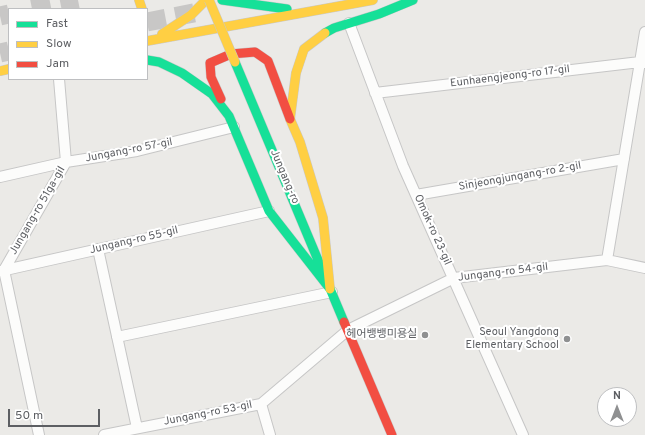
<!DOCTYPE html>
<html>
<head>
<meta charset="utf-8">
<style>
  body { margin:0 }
  #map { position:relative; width:645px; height:435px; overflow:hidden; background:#ebeae7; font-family:Overpass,sans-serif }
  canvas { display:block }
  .legend { position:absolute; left:8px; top:8px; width:140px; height:72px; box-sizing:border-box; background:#fff; border:1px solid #bebfc1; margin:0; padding:5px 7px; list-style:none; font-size:12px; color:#5d5f63 }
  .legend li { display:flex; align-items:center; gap:8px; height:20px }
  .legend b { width:20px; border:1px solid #bebfc1 }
  .north { position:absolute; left:597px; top:387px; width:40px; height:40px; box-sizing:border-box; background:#fff; border:1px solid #bebfc1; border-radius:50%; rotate:0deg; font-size:11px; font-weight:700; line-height:16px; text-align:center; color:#5d5f63 }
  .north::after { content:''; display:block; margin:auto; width:14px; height:18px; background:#8f9091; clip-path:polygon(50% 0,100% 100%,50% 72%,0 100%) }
  .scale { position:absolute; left:8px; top:409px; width:92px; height:18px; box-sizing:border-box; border:2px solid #5d5f63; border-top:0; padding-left:5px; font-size:12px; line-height:14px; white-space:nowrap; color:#5d5f63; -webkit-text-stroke:3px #fff; paint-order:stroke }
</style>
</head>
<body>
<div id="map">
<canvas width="645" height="435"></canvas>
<ul class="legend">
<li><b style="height:5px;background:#16e098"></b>Fast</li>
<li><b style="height:5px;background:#ffcf43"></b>Slow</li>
<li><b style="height:5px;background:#f24e42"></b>Jam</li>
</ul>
<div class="north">N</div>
<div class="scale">50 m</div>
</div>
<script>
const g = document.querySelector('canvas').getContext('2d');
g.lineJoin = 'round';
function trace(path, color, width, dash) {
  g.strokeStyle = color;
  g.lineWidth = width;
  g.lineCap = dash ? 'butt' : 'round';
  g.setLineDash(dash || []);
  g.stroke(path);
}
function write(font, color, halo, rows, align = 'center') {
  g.font = font + ' Overpass,"Noto Sans KR",sans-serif';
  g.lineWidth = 4;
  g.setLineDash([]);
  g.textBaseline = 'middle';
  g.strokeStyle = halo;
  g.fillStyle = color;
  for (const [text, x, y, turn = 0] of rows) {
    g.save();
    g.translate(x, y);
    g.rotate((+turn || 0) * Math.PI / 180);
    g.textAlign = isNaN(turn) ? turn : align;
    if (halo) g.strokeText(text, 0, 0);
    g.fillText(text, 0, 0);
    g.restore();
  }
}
const highwayTunnel = new Path2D(`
  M32 9 78 0
  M0 16 9 14
  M147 22 199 12
  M0 53 9 51`);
const street = new Path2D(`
  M349 23 403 166 523 435
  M375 93 640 62 645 63
  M0 177 66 162 137 151 234 127
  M416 195 624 159
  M98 249 137 428
  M607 260 645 32
  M1 271 269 211
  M117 337 332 292
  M261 404 270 435
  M39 435 4 270 66 162 59 79
  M104 435 261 404 348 330 454 278 607 260 645 268`);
const fast = new Path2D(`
  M222 0 287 9
  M325 33 334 28 379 14 413 0
  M147 60 159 62 182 73 212 94 229 116 269 211 330 289
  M235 62 344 322`);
const slow = new Path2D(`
  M139 0 142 9
  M325 33 304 49 296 73 290 119 300 142 323 218 330 289
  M162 34 191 15 206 0
  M147 41 373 0
  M0 71 9 69`);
const jam = new Path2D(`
  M221 99 211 77 210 63 231 54 255 52 268 61 290 119
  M344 322 392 435`);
const slowBridge = new Path2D(`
  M209 0 235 62`);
const markers = [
  [425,335,4,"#8f9091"],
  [567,339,4,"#8f9091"]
];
const streetNames = [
  ["Eunhaengjeong-ro 17-gil",510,77,-7],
  ["Jungang-ro 57-gil",129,151,-11],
  ["Jungang-ro",284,177,67],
  ["Sinjeongjungang-ro 2-gil",520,177,-10],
  ["Jungang-ro 51ga-gil",38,211,-60],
  ["Omok-ro 23-gil",432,230,66],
  ["Jungang-ro 55-gil",134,241,-13],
  ["Jungang-ro 54-gil",503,273,-7],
  ["Jungang-ro 53-gil",208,414,-11]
];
const poiNames = [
  ["Seoul Yangdong",559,333],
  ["Elementary School",559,346],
  ["헤어뱅뱅미용실",417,335]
];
trace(highwayTunnel, '#c8c7c6', 19, [19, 10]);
trace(street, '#c6c6c6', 12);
trace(fast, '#c8c8c8', 10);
trace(slow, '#c8c8c8', 10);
trace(jam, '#c8c8c8', 10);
trace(street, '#fcfcfb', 10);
trace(fast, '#16e098', 9);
trace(slow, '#ffcf43', 9);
trace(jam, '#f24e42', 9);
trace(slowBridge, '#c8c8c8', 10, []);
trace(slowBridge, '#ffcf43', 9);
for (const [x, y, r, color] of markers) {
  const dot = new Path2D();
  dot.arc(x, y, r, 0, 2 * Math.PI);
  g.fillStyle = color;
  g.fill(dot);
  trace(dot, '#fff', 1.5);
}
write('11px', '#5d5f63', '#fff', streetNames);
write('11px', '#5d5f63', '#fff', poiNames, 'right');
</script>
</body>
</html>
